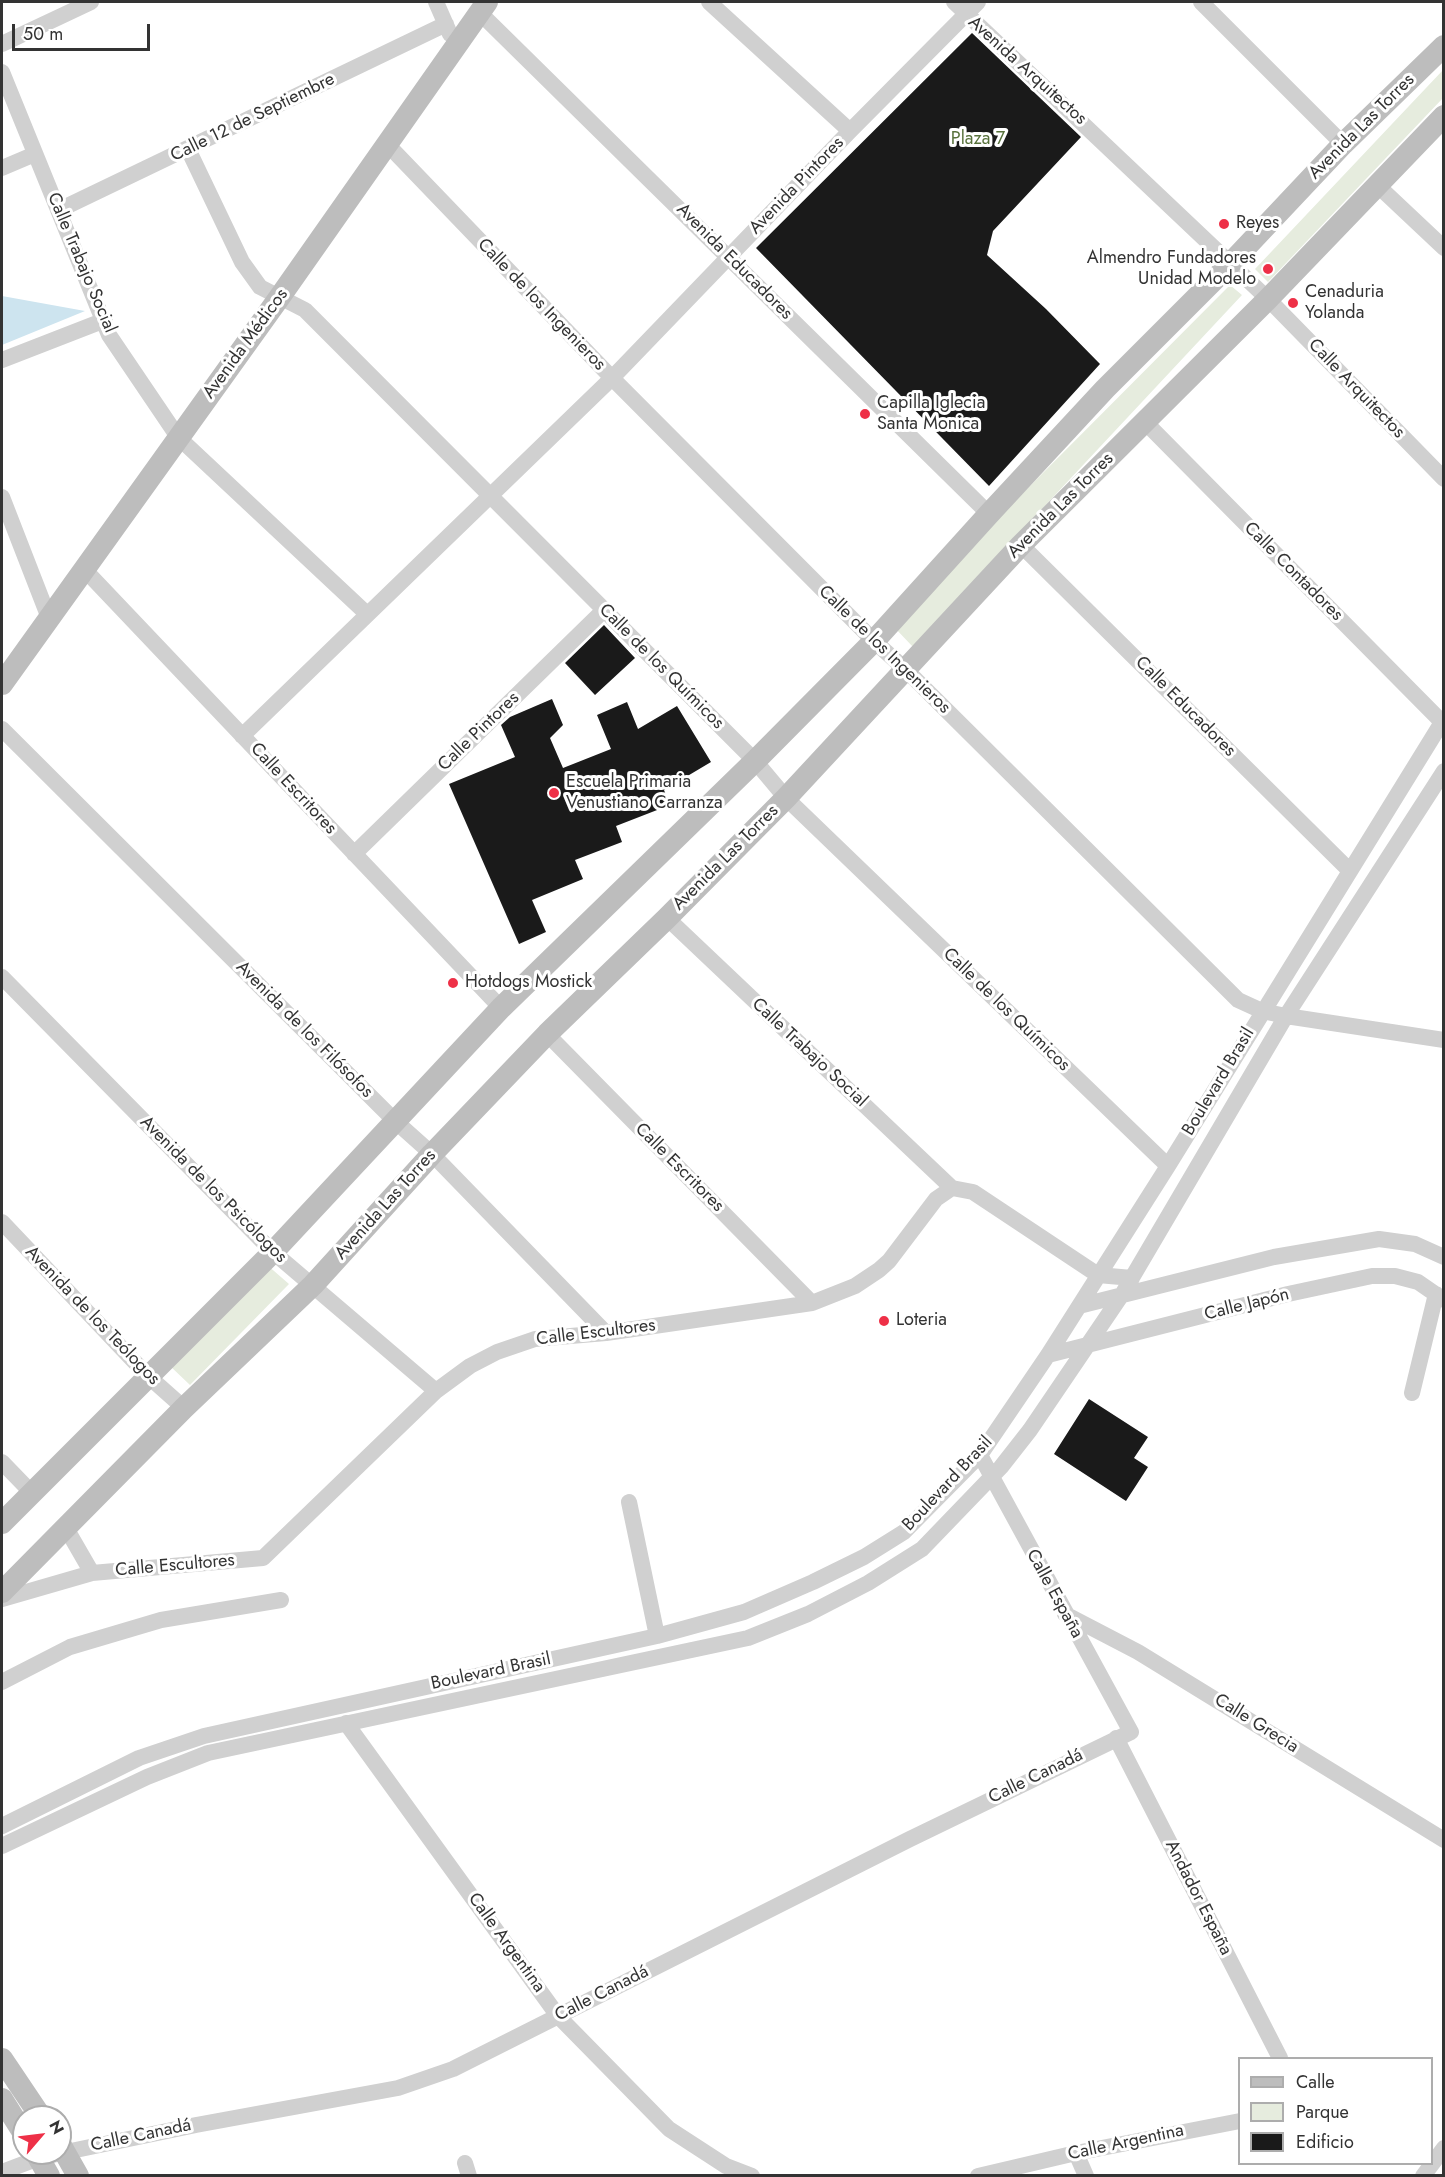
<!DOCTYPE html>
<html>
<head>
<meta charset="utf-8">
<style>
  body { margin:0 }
  #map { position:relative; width:1445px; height:2177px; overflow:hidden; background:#fff; font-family:Jost,sans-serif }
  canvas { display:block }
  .frame { position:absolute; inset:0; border:3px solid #333; pointer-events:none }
  .legend { position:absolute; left:1238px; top:2057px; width:195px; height:108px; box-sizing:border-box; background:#fff; border:2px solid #adadad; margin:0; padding:8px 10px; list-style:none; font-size:18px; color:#333 }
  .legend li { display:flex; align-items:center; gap:12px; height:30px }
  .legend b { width:30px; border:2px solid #adadad }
  .north { position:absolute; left:12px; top:2105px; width:60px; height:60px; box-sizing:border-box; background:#fff; border:2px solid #adadad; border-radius:50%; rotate:62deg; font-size:16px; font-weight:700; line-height:24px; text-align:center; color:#333 }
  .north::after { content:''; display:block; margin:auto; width:21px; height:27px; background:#ee3047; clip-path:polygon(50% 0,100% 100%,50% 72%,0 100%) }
  .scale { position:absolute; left:12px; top:24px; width:138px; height:27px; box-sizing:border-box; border:3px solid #333; border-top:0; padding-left:8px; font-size:18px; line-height:21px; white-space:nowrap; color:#333; -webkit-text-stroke:4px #fff; paint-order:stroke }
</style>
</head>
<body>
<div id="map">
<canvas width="1445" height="2177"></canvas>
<div class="frame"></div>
<ul class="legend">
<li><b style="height:8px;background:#bdbdbd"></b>Calle</li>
<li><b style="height:16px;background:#e6ecde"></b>Parque</li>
<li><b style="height:16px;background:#1a1a1a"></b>Edificio</li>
</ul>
<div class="north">N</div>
<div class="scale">50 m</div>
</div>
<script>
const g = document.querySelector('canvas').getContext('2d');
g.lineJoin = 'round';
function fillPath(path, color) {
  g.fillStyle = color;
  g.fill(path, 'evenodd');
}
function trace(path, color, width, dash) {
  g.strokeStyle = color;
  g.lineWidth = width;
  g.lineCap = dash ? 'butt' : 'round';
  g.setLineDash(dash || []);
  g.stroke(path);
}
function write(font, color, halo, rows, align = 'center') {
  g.font = font + ' Jost,sans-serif';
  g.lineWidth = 6;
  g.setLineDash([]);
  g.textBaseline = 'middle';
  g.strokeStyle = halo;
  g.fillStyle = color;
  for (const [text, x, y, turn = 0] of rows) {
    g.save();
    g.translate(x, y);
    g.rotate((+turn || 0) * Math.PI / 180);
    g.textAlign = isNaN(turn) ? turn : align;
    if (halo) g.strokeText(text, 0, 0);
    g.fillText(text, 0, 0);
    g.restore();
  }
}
const green = new Path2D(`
  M1443 70V98L1268 282 1255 269Z
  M1230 285 1242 295 913 647 894 627 1007 509Z
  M266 1264 289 1284 190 1385 169 1365Z`);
const water = new Path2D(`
  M2 296 85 311 2 345Z`);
const building = new Path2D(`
  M972 33 1081 137 993 231 987 255 1046 309 1100 364 989 486 756 248Z
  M604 625 635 658 595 695 565 663Z
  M552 699 563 725 550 738 563 768 611 749 597 715 627 702 638 729 677 706 711 762 664 790 670 805 616 826 622 842 575 860 583 879 532 900 546 932 519 944 449 784 515 757 501 725 510 717Z
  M1089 1399 1148 1437 1134 1458 1148 1467 1126 1501 1054 1454Z`);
const street = new Path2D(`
  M436 2 450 34
  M709 2 850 131
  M954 2 1268 299 1444 479
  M1201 2 1343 144
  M479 12 989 514
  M2 44 91 2
  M2 72 109 335 178 437 367 614
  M387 144 612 378 874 641 906 670 1238 1000 1262 1011 1286 1016 1444 1040
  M188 149 242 262 260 287 305 310 755 761 786 798 1168 1166
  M2 168 35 154
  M1376 184 1444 248
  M59 210 446 24
  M2 360 105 320
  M1145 422 1442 722
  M2 497 49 618
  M1021 545 1349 870
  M84 569 501 1008
  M2 729 394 1120 432 1154 606 1333
  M242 736 612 378 850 131 978 2
  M354 854 604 610
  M667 918 952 1188
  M2 977 273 1252 436 1391
  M547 1034 812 1303
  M2 1222 148 1376 184 1408
  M1079 1306 1274 1257 1379 1239 1415 1244 1444 1257
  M1048 1355 1288 1294 1372 1276H1395L1418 1282 1444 1300
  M1412 1393 1436 1294
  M2 1462 31 1492
  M629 1502 657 1636
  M66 1528 92 1573
  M2 1599 92 1573 263 1558 436 1391 470 1366 497 1352 535 1339 606 1333 812 1303 855 1286 879 1270 889 1261 936 1199 952 1188 973 1192 1098 1275 1132 1278
  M1065 1614 1138 1652 1444 1840
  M2 1682 70 1647 161 1620 281 1600
  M346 1723 558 2016 669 2129 726 2166 752 2176
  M1116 1738 1280 2058
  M2 1826 139 1758 204 1736 657 1636 744 1612 813 1582 864 1557 904 1532 980 1455 1048 1355 1168 1166 1444 719
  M2 1846 147 1777 208 1753 748 1638 808 1614 868 1583 922 1549 1001 1467 1030 1430 1123 1293 1286 1016 1444 771
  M1076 2153 1086 2176
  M465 2163 469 2176
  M2 2172 39 2158 66 2152 196 2125 398 2088 453 2069 910 1839 1131 1732 980 1455
  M978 2176 1076 2153 1240 2121
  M1423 2176 1444 2148`);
const secondary = new Path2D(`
  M2 684 279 298 487 2
  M2 1523 273 1252 501 1008 755 761 874 641 989 514 1105 389 1230 264 1343 144 1444 46
  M2 1592 184 1408 313 1285 432 1154 547 1034 667 918 786 798 1021 545 1268 299 1444 116
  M2 2059 41 2117
  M2 2099 24 2134
  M60 2144 78 2176
  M36 2153 49 2176`);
const markers = [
  [1224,224,6,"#ee3047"],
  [1268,269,6,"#ee3047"],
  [1293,303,6,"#ee3047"],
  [865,414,6,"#ee3047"],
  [554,793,6,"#ee3047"],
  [453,983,6,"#ee3047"],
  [884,1321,6,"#ee3047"]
];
const streetNames = [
  ["Avenida Arquitectos",1027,71,42],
  ["Calle 12 de Septiembre",253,118,-26],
  ["Avenida Las Torres",1362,127,-45],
  ["Avenida Pintores",797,186,-46],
  ["Avenida Educadores",734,262,45],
  ["Calle Trabajo Social",81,263,67],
  ["Calle de los Ingenieros",541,305,46],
  ["Avenida Médicos",246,344,-54],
  ["Calle Arquitectos",1356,389,46],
  ["Avenida Las Torres",1061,506,-45],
  ["Calle Contadores",1293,572,45],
  ["Calle de los Ingenieros",884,650,44],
  ["Calle de los Químicos",661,667,45],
  ["Calle Educadores",1185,707,45],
  ["Calle Pintores",479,732,-44],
  ["Calle Escritores",293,789,47],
  ["Avenida Las Torres",726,858,-45],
  ["Calle de los Químicos",1006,1010,44],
  ["Avenida de los Filósofos",304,1030,45],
  ["Calle Trabajo Social",809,1053,43],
  ["Boulevard Brasil",1219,1082,-59],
  ["Calle Escritores",679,1168,45],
  ["Avenida de los Psicólogos",213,1190,45],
  ["Avenida Las Torres",386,1205,-48],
  ["Calle Japón",1247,1305,-14],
  ["Avenida de los Teólogos",92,1316,46],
  ["Calle Escultores",596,1333,-7],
  ["Boulevard Brasil",948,1484,-47],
  ["Calle Escultores",175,1566,-5],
  ["Calle España",1054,1594,61],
  ["Boulevard Brasil",491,1672,-12],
  ["Calle Grecia",1256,1724,32],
  ["Calle Canadá",1036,1777,-26],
  ["Andador España",1198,1898,63],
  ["Calle Argentina",506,1943,54],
  ["Calle Canadá",602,1994,-27],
  ["Calle Canadá",141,2136,-12],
  ["Calle Argentina",1126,2143,-12]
];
const parkNames = [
  ["Plaza 7",978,140]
];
const poiNames = [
  ["Reyes",1236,224],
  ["Almendro Fundadores",1256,259,"right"],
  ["Unidad Modelo",1256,280,"right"],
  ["Cenaduria",1305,293],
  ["Yolanda",1305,314],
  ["Capilla Iglecia",877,404],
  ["Santa Monica",877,425],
  ["Escuela Primaria",566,783],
  ["Venustiano Carranza",566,804],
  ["Hotdogs Mostick",465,983],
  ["Loteria",896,1321]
];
fillPath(green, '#e6ecde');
fillPath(water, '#cde4ef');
fillPath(building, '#1a1a1a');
trace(street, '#d0d0d0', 16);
trace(secondary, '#bdbdbd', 22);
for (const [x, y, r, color] of markers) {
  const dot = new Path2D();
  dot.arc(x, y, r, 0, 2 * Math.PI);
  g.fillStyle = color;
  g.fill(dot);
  trace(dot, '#fff', 2);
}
write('18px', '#333', '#fff', streetNames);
write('18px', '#58723c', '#fff', parkNames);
write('18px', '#333', '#fff', poiNames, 'left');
</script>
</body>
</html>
